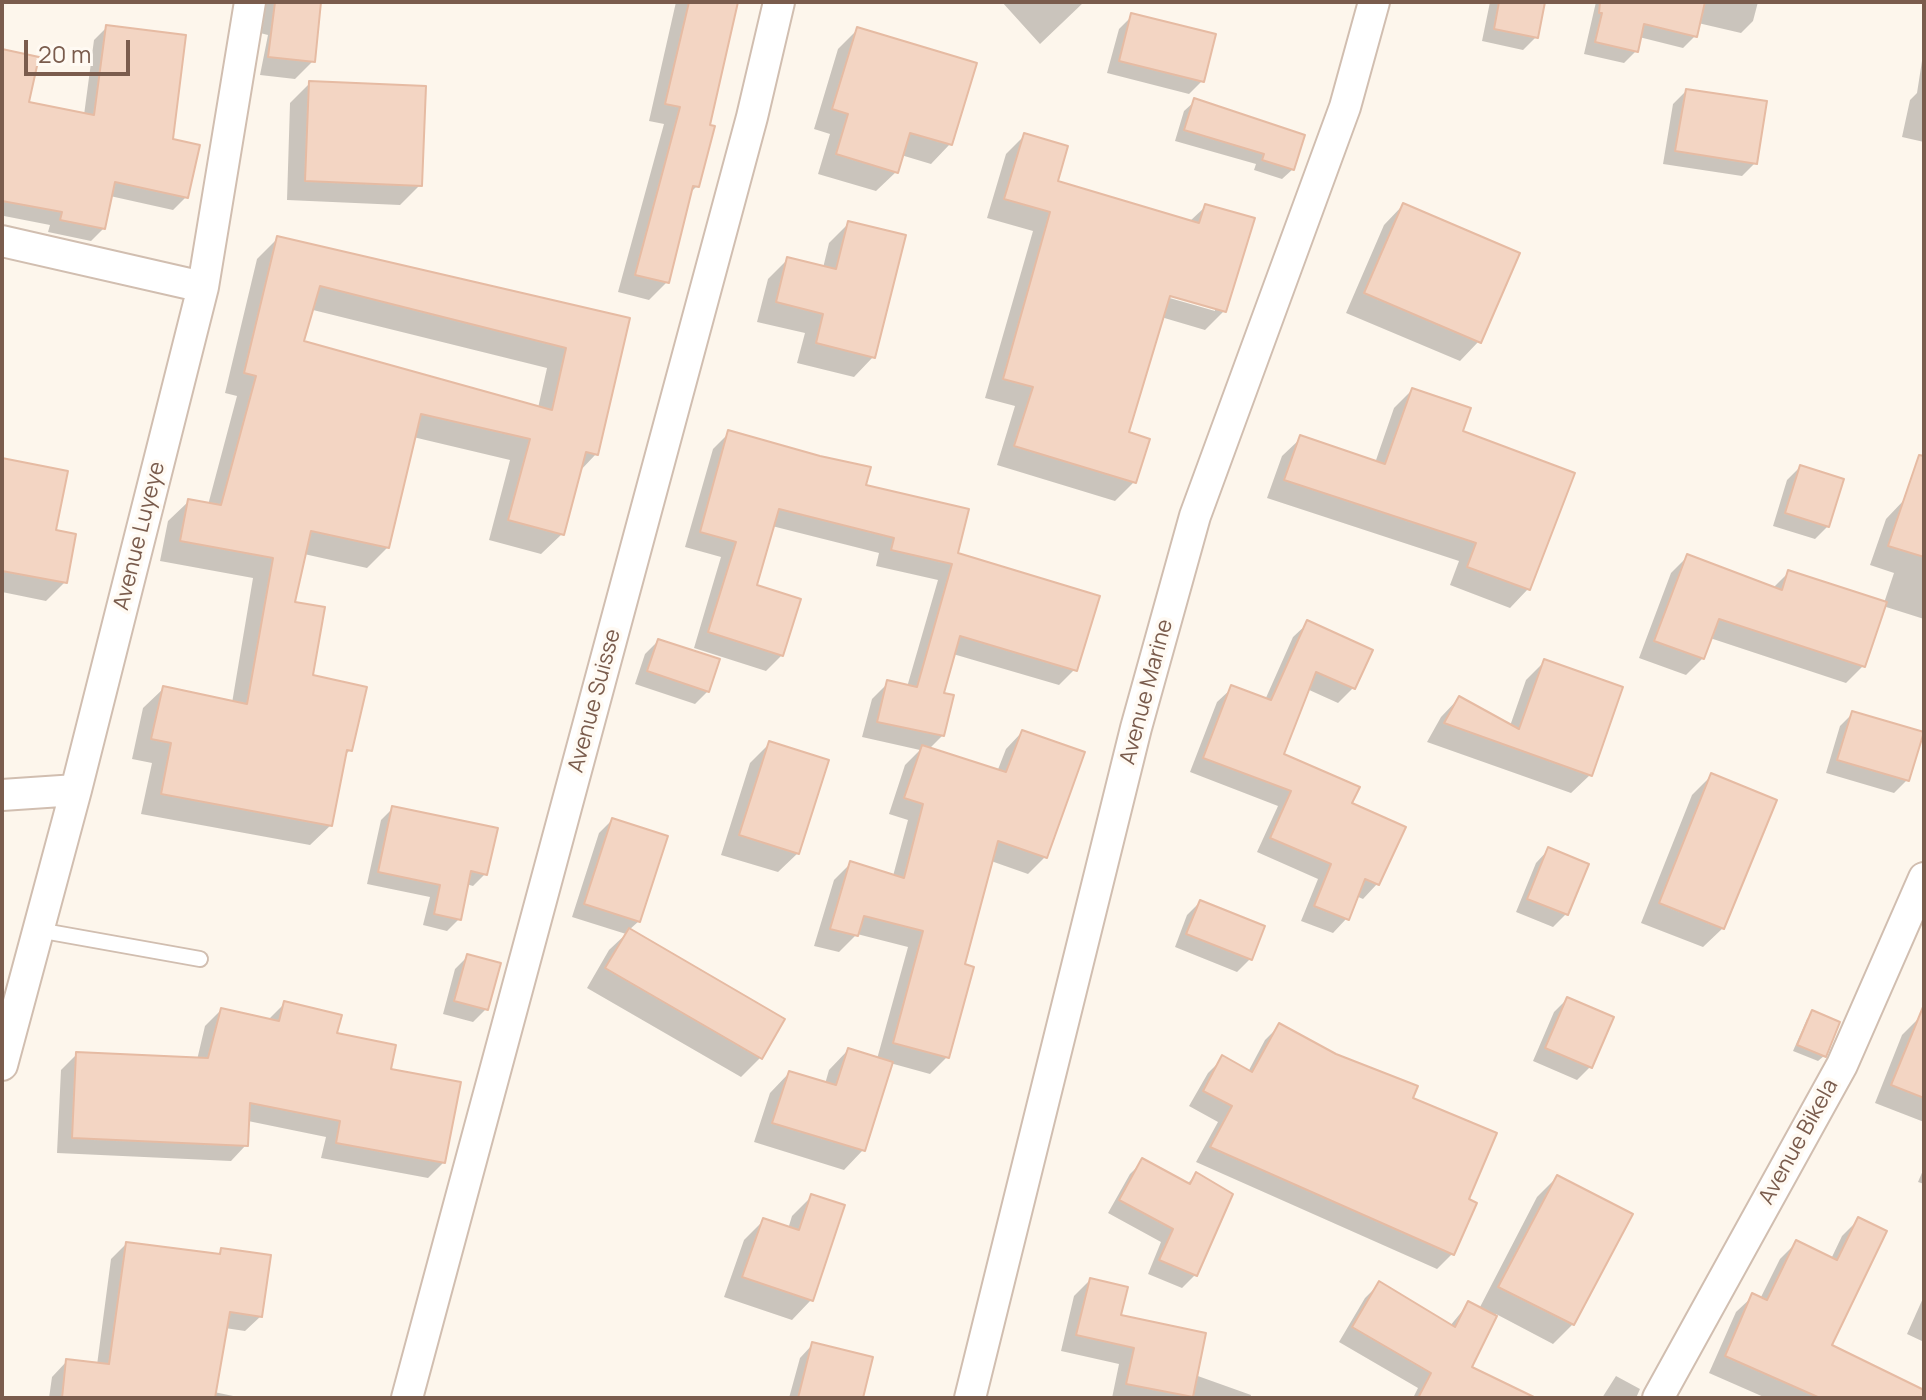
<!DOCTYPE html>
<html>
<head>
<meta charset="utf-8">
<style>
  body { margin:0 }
  #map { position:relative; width:1926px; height:1400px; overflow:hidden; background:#fdf6ec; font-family:Manrope,sans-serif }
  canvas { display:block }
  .frame { position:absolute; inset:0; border:4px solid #7a5c4d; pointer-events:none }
  .scale { position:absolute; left:24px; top:40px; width:106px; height:36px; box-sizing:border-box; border:4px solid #7a5c4d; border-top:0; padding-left:10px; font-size:24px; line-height:28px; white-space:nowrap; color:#7a5c4d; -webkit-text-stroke:6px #fffaf3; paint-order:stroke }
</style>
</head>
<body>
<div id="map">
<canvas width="1926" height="1400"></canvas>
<div class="frame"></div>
<div class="scale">20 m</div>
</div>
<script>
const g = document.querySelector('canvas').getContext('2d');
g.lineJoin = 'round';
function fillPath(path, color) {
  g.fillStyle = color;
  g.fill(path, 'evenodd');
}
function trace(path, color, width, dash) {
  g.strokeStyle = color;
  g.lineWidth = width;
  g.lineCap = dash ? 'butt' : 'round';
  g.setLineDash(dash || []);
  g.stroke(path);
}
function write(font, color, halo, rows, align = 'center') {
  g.font = font + ' Manrope,sans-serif';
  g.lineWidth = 7;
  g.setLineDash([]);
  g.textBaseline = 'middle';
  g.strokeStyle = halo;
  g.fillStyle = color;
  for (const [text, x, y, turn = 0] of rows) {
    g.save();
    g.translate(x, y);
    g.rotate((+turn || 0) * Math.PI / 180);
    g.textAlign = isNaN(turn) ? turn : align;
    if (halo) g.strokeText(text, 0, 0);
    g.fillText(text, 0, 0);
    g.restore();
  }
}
const shadow = new Path2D(`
  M260 2H319L313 61 295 79 260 75 268 35 256 32Z
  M676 2H736L697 186 689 194 667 282 649 300 618 292 664 124 649 121Z
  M1002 2H1084L1040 44Z
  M1490 2H1543L1536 37 1523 50 1482 41Z
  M1596 2H1758L1753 21 1741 33 1698 23 1695 36 1683 48 1639 37 1636 51 1624 63 1584 54Z
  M1132 16 1202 81 1189 94 1107 73 1119 29Z
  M107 27 186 197 173 210 110 196 104 228 91 241 48 232 50 225 4 216 2 222V51L27 104 84 115 94 40Z
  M858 29 950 144 931 164 901 155 896 172 876 191 818 174 830 134 814 129 838 49Z
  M1924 48V142L1902 137 1910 100 1917 93Z
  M310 83 420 185 400 205 287 200 290 103Z
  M1686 91 1755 163 1742 176 1663 164 1673 104Z
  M1195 101 1293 169 1282 179 1254 170 1256 164 1175 141 1184 111Z
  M1025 135 1056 182 1189 222 1206 206 1224 311 1205 330 1161 317 1127 433 1134 482 1115 501 997 465 1015 406 985 398 1033 231 987 218 1006 154ZM1160 291 1215 307V311L1159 295Z
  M1403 205 1479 341 1460 361 1346 313 1384 225Z
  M849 223 873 357 854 377 797 363 805 333 757 322 768 279 788 259 823 268 829 243Z
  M278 238 628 319 596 454 579 472 562 534 541 554 489 540 510 460 413 437 388 547 367 568 304 554 292 603 311 677 350 750 344 756 331 825 310 845 141 814 152 763 132 759 143 708 164 688 232 703 253 578 160 561 168 521 189 501 208 505 237 396 225 393 257 259ZM313 310 547 368 538 408 302 343Z
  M1412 390 1460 432 1528 589 1510 608 1450 585 1459 561 1267 498 1282 456 1301 438 1375 463 1394 408Z
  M729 433 863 486 956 554 1075 669 1059 685 953 654 941 695 943 735 928 750 997 772 1006 749 1022 732 1045 857 1028 874 991 861 963 966 947 1057 930 1074 890 1063 863 1150 844 1170 754 1142 770 1093 789 1073 825 1084 829 1070 848 1050 877 1059 908 947 857 934 839 952 814 946 834 880 851 863 893 876 908 820 889 814 905 765 920 750 862 737 872 699 888 683 907 687 938 580 876 566 879 553 772 526 755 587 782 655 766 671 694 648 721 557 685 547 713 449Z
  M2 460 54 531 65 582 46 601 2 592Z
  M1800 467 1828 526 1815 539 1773 526 1787 480Z
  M1905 499 1924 505V619L1883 606 1863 666 1846 683 1710 638 1703 658 1686 675 1639 658 1671 573 1688 556 1773 588 1789 572 1884 603 1894 573 1870 565 1886 519Z
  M1308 623 1370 651 1353 688 1338 703 1307 689 1282 755 1377 884 1363 899 1356 896 1347 918 1333 933 1301 921 1318 879 1257 852 1278 806 1190 772 1217 702 1232 688 1265 700 1293 637Z
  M658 641 708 691 695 704 635 684 645 654Z
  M1545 661 1590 775 1571 793 1427 742 1441 717 1459 698 1510 726 1526 680Z
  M1853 713 1907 780 1894 793 1826 773 1840 726Z
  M769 744 798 853 778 872 721 855 750 763Z
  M1711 776 1723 928 1703 947 1641 923 1692 795Z
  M393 808 485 874 473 886 466 884 459 919 447 931 423 925 430 897 367 884 381 820Z
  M612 820 639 921 629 930 782 1020 760 1058 741 1077 587 988 609 950 626 934 572 917 599 833Z
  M1548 850 1566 914 1553 927 1516 912 1536 863Z
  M1200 902 1250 959 1237 972 1175 947 1187 915Z
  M468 956 486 1009 473 1022 443 1014 455 969Z
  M1567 999 1590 1067 1577 1080 1533 1061 1554 1012Z
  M285 1003 389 1071 444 1162 428 1178 321 1158 326 1137 248 1121 246 1145 231 1161 57 1153 61 1070 77 1054 197 1060 205 1026 221 1010 269 1019Z
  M1813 1013 1824 1056 1818 1061 1793 1051 1807 1019Z
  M1920 1017 1924 1019V1122L1875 1103 1902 1035Z
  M1280 1025 1410 1099 1466 1200 1452 1254 1437 1269 1196 1162 1218 1122 1189 1106 1208 1073 1223 1058 1248 1072 1265 1040Z
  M1143 1161 1187 1184 1197 1174 1230 1194 1195 1275 1182 1288 1148 1274 1161 1242 1108 1213 1130 1174Z
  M1924 1168V1184L1918 1182Z
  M1557 1177 1573 1324 1553 1344 1496 1314 1470 1368 1531 1398H1413L1418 1388 1339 1342 1365 1298 1379 1284 1450 1326 1468 1304 1479 1309 1537 1197Z
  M812 1196 811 1300 792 1320 724 1297 744 1240 763 1221 788 1229 792 1216Z
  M1858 1220 1829 1346 1924 1392V1398H1766L1709 1373 1736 1312 1753 1296 1760 1299 1780 1259 1796 1243 1831 1259 1842 1236Z
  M126 1244 216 1256 222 1250 261 1316 245 1331 225 1328 214 1392 243 1398H49L52 1377 67 1361 97 1365 111 1259Z
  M1090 1280 1119 1317 1195 1375 1251 1395 1250 1398H1112L1119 1364 1061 1351 1074 1296Z
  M1924 1296V1342L1907 1334Z
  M812 1345 860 1398H789L800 1358Z
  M1616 1376 1640 1389 1636 1398H1602Z`);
const building = new Path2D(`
  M275 2H321L315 62 268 57Z
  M689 2H738L710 125 715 126 699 187 693 186 669 283 635 275 680 107 665 104Z
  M1499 2H1545L1538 38 1494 29Z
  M1600 2H1705L1697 37 1644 24 1638 52 1595 42 1602 13H1599Z
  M1131 13 1216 34 1204 82 1119 61Z
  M106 25 186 35 173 139 200 145 188 198 115 182 105 229 60 220 62 212 2 201V49L39 57 29 102 94 115Z
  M857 27 977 63 952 145 910 133 898 173 836 154 848 114 832 109Z
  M309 81 426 86 422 186 305 181Z
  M1686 89 1767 101 1757 164 1675 151Z
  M1194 98 1305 135 1294 170 1262 160 1264 154 1184 130Z
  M1024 133 1068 146 1058 181 1199 223 1205 204 1255 218 1226 312 1170 296 1129 432 1150 439 1136 483 1014 446 1033 387 1003 379 1050 212 1004 199Z
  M1403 203 1520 253 1481 343 1364 293Z
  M848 221 906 235 875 358 816 343 823 314 776 302 787 257 836 269Z
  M277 236 630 318 598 455 586 452 564 535 508 520 530 439 421 414 389 548 311 531 295 602 325 607 313 675 367 687 352 751 347 750 332 826 161 794 171 743 151 739 163 686 247 704 273 558 180 541 188 499 221 505 256 376 244 373ZM320 286 566 348 552 410 304 341Z
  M1412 388 1471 408 1463 431 1575 473 1530 590 1467 567 1476 543 1284 480 1300 435 1385 464Z
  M728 430 820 456 871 467 866 485 969 509 958 553 1100 596 1077 671 960 636 944 693 954 695 944 736 877 722 887 680 917 687 952 564 891 550 894 538 779 509 757 585 801 599 783 656 708 632 736 542 700 532Z
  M1919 455 1924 456V557L1888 546Z
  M2 458 68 471 56 530 76 534 67 583 2 571Z
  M1800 465 1844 479 1829 527 1785 513Z
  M1687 554 1782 590 1788 570 1887 602 1865 667 1719 619 1704 659 1654 641Z
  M1307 620 1373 650 1355 689 1316 672 1284 754 1360 787 1352 803 1406 827 1379 885 1365 879 1349 920 1314 906 1331 864 1270 838 1291 791 1203 758 1231 685 1271 700Z
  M658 639 720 659 709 692 647 671Z
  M1544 659 1623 687 1592 776 1444 723 1459 696 1519 729Z
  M1852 711 1924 732 1909 781 1837 760Z
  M1022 730 1085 752 1047 858 998 841 965 964 974 967 949 1058 893 1043 923 931 864 916 858 936 830 929 850 861 904 878 923 804 904 798 922 745 1006 772Z
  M769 741 829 760 799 854 739 835Z
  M1711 773 1777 800 1724 929 1659 903Z
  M392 806 498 828 487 875 471 871 461 920 434 914 440 885 378 872Z
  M612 818 668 836 640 922 584 904Z
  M1548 847 1589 864 1568 915 1527 899Z
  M1200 900 1265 926 1252 960 1186 934Z
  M629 928 785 1019 762 1059 605 968Z
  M467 954 501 963 488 1010 454 1001Z
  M1567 997 1614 1017 1592 1068 1545 1048Z
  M284 1001 342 1015 337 1033 396 1045 391 1069 461 1082 445 1163 336 1143 340 1121 250 1103 248 1146 72 1138 76 1052 208 1058 221 1008 279 1021Z
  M1923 1007H1924V1098L1891 1085Z
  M1812 1010 1840 1022 1826 1057 1797 1045Z
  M1279 1023 1336 1054 1418 1086 1413 1098 1497 1133 1469 1199 1477 1203 1454 1255 1210 1147 1232 1106 1203 1091 1222 1055 1252 1072Z
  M848 1048 893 1062 865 1151 772 1123 789 1071 836 1085Z
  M1142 1158 1190 1184 1196 1172 1233 1194 1197 1276 1159 1260 1173 1229 1119 1200Z
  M1557 1175 1633 1214 1574 1325 1498 1287Z
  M811 1194 845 1205 813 1301 742 1277 763 1218 799 1230Z
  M1858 1217 1887 1231 1832 1345 1924 1390V1398H1820L1725 1356 1752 1293 1767 1300 1796 1240 1837 1260Z
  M126 1242 220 1254 221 1248 271 1255 262 1317 230 1312 215 1398H62L66 1359 109 1364Z
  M1090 1278 1128 1287 1121 1315 1206 1333 1193 1397 1126 1384 1134 1348 1076 1335Z
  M1379 1281 1455 1327 1468 1301 1497 1316 1472 1367 1536 1398H1418L1431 1373 1352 1327Z
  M812 1342 873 1357 863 1398H798Z`);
const lane = new Path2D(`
  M38 930 200 959`);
const street = new Path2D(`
  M2 241 203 287
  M2 795 76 790
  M2 1065 76 790 203 287 250 2
  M407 1398 752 117 779 2
  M970 1398 1136 728 1195 516 1345 107 1374 2
  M1658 1398 1842 1065 1924 878`);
const streetNames = [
  ["Avenue Luyeye",140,536,-76],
  ["Avenue Marine",1147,692,-75],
  ["Avenue Suisse",595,701,-75],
  ["Avenue Bikela",1799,1142,-61]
];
fillPath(shadow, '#0003');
fillPath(building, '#f3d5c3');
trace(building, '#e6bba3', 2);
trace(lane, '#d1beb0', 18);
trace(street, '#d1beb0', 34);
trace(lane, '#fff', 14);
trace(street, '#fff', 30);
write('22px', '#7a5c4d', '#fffaf3', streetNames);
</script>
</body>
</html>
